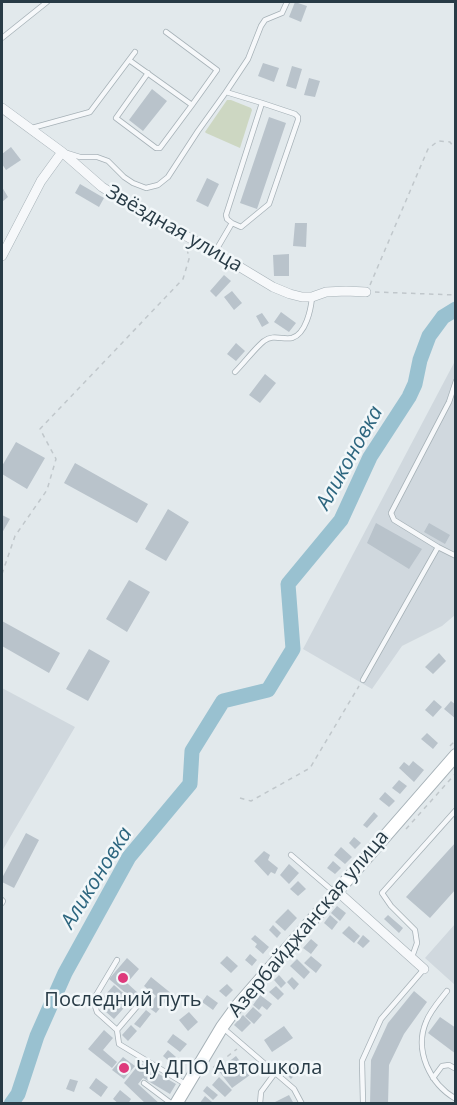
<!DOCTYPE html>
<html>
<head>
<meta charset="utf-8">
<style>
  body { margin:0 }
  #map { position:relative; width:457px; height:1105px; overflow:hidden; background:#e2e9ec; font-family:"Open Sans",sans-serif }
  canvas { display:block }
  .frame { position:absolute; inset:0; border:3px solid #283b46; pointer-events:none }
</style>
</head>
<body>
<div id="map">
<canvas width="457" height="1105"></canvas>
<div class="frame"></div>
</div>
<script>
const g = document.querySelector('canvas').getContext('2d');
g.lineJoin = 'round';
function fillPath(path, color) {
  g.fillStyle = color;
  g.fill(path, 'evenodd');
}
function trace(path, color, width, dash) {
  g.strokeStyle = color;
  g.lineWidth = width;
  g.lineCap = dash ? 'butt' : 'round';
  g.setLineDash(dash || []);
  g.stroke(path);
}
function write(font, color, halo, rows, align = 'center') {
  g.font = font + ' "Open Sans",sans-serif';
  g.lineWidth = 5;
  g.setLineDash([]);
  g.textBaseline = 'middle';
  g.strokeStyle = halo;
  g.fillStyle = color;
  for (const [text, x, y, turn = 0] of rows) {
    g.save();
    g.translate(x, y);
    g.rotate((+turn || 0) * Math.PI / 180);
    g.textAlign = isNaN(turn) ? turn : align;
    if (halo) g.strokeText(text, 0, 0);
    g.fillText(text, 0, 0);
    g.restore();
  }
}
const built = new Path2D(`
  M455 361V615L442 626 402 646 372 689 303 649Z
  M2 688 75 727 2 851Z
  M455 924V985L425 958Z`);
const green = new Path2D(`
  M227 100H231L251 108 252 110 240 148 206 133 205 132Z`);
const river = new Path2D(`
  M11 1104 18 1094 37 1036 65 973 129 857 190 784 192 751 223 701 268 690 293 649 288 584 341 520 370 457 409 397 415 384 420 360 429 336 443 317 456 309`);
const building = new Path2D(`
  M295 2 307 6 301 22 289 17Z
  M263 63 279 68 274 82 258 76Z
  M292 66 302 69 296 89 286 86Z
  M309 78 320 81 315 97 304 95Z
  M152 89 167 101 143 131 129 120Z
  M269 117 286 123 257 209 240 203Z
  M11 147 21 160 6 170 2 164V154Z
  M207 178 219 184 208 207 196 201Z
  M80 184 104 198 99 207 75 193Z
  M2 187 8 197 2 202Z
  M295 223H307L306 247 293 246Z
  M289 254V276H274L273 255Z
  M224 275 231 281 216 297 210 291Z
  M232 291 242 303 234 310 224 297Z
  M281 312 296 323 289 332 274 322Z
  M262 313 269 323 262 327 256 316Z
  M236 343 245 351 236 361 227 354Z
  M265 374 276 383 260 403 249 395Z
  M16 442 45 458 27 489 2 474V466Z
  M75 463 148 504 137 523 64 483Z
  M168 509 189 522 166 561 145 549Z
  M2 515 10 519 2 533Z
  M376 523 422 549 409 569 367 543Z
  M429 523 450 535 445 544 424 532Z
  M129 580 150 592 127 632 106 619Z
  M2 621 60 653 49 673 2 646Z
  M89 649 110 661 88 701 66 689Z
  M439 653 446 661 433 674 425 667Z
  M434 700 442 707 433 717 425 710Z
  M451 701 456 705V719L444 709Z
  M427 733 438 743 433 749 421 739Z
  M413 761 424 770 414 782 399 768 404 762 409 766Z
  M399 780 407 786 400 794 392 788Z
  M385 792 395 801 389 807 379 799Z
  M374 812 378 816 367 828 363 825Z
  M26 833 39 840 14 888 2 882V878Z
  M354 837 361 843 355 849 349 843Z
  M456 842V889L430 918 406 897Z
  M341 847 352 857 345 864 334 855Z
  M264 851 270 855 268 860 278 868 275 874 271 872 268 876 254 861Z
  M333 861 341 868 335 874 327 868Z
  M289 864 299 873 289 884 280 875Z
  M298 881 306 889 298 896 290 889Z
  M337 906 346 913 340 921 331 913Z
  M288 909 297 918 285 931 275 922Z
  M330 915 338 922 332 930 324 923Z
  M388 915 403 928 399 933 384 919Z
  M273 925 281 933 277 938 269 930Z
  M349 926 360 936 354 943 342 933Z
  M255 935 269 947 263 954 255 947 257 944 251 939Z
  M363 935 370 941 363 948 357 943Z
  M311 939 318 945 311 954 303 948Z
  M250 954 257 960 252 966 245 960Z
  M227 956 238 966 231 973 220 963Z
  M311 956 322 965 316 973 304 963Z
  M127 958 139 969 127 983 138 993 133 999 109 979Z
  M297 959 310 972 304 979 290 966Z
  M279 975 286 983 281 988 274 980Z
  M151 977 172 994 156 1013 148 1007 156 996 144 986Z
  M292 977 299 984 294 990 287 982Z
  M227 984 233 990 226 997 219 991Z
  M114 985 131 1000 114 1019 97 1004Z
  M276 986 284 994 278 1000 269 992Z
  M414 991 427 1002 404 1034 389 1065 388 1104H370L371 1060 388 1023Z
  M207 995 218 1003 213 1010 202 1002Z
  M260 995 272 1004 267 1010 262 1006 259 1010 253 1005Z
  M253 1007 262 1015 254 1024 245 1016Z
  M146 1010 151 1014 140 1028 134 1024Z
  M189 1012 198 1022 188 1031 179 1020Z
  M243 1015 251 1023 242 1032 234 1025Z
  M440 1017 456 1028V1054L428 1033Z
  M131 1025 137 1031 128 1041 122 1035Z
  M284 1026 293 1038 272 1052 264 1040Z
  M104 1030 113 1038 103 1050 117 1062 112 1068 88 1049Z
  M173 1034 187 1044 180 1052 167 1042Z
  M168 1050 176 1057 171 1063 163 1056Z
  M236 1056 250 1075 232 1088 218 1070Z
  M123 1057 135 1066 124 1079 112 1070Z
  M292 1061 300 1069 291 1079 282 1070Z
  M140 1063 176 1084 170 1094 143 1078 138 1084 160 1104H146L124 1083Z
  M219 1077 232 1090 225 1097 212 1085Z
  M96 1078 108 1087 101 1097 89 1088Z
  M70 1079 78 1081 74 1092 66 1089Z
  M207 1086 218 1095 213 1100 203 1091Z
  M120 1090 131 1099 128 1104H119L113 1099Z
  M289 1095 294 1104H271Z
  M205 1096 212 1102 211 1104H199Z`);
const path = new Path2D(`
  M370 285 428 149 438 141 450 142 456 150
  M375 292 456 295
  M2 574 15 536 47 490 56 459 40 429 183 279 189 259 187 248
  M450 746 456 740
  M240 798 251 801 310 768 359 686
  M406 829 456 773
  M206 1073 237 1049`);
const lane = new Path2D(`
  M2 38 47 2
  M129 60 192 105 217 70 166 32
  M148 73 116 118 156 148H160L192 105
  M226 92 248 59 261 26 265 20 282 13 287 2
  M32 128 90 112 135 52
  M67 153 80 157H97L108 161 124 177 133 183 146 188 158 185 168 177 198 131 226 92 262 103
  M215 252 232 223 241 227 269 204 298 120V117L295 114 262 103 226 215 227 219 232 223
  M235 372C243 364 257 346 264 341 273 334 283 340 292 338 306 334 311 309 312 297
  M456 381 449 402 391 513 394 520 438 547 456 556
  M363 680 438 547
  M291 855 334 892
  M2 900 3 901 2 903
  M412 957 417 943 415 930 391 906 382 893 456 810
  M117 960 95 997V1006L97 1012 117 1030 119 1044 187 1085
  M447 991C440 1000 430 1011 426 1022 414 1051 430 1084 456 1099
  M222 1027 294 1089 302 1104
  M117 1030 145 997
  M433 1078 442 1066 449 1065 456 1069
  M144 1083 172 1104
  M260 1104 261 1092 275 1073
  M363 1104 362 1061 381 1019 424 969`);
const street = new Path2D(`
  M2 108 62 152 102 187 132 206 215 252 273 287 290 294 302 297H312L326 292 346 291 366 292
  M2 256 41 181 62 152
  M337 891 424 969`);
const secondary = new Path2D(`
  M176 1104 222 1027 238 1005 456 755`);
const markers = [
  [123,978,6,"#de3a7c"],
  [124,1068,6,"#de3a7c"]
];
const streetNames = [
  ["Звёздная улица",174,229,30],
  ["Азербайджанская улица",309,924,-50]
];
const poiNames = [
  ["Последний путь",123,1000],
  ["Чу ДПО Автошкола",136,1068,"left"]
];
const waterNames = [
  ["Аликоновка",350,458,-61],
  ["Аликоновка",97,878,-58]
];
fillPath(built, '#d0d8de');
fillPath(green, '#cdd7c2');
trace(river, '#99c1d0', 15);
fillPath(building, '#b9c3cb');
trace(lane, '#a6b1b7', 6);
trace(street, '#a6b1b7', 10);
trace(secondary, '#a6b1b7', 14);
trace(path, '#c0c7cb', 1.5, [4.5, 4.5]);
trace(lane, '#f6f8fa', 4.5);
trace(street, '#f6f8fa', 9);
trace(secondary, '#fff', 12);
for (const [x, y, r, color] of markers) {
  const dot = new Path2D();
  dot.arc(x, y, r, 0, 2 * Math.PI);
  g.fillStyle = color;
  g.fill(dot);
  trace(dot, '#f2f7f9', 2);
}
write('20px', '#283b46', '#f2f7f9', streetNames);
write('20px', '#283b46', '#f2f7f9', poiNames);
write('italic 21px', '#2d667f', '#f2f7f9', waterNames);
</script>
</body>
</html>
